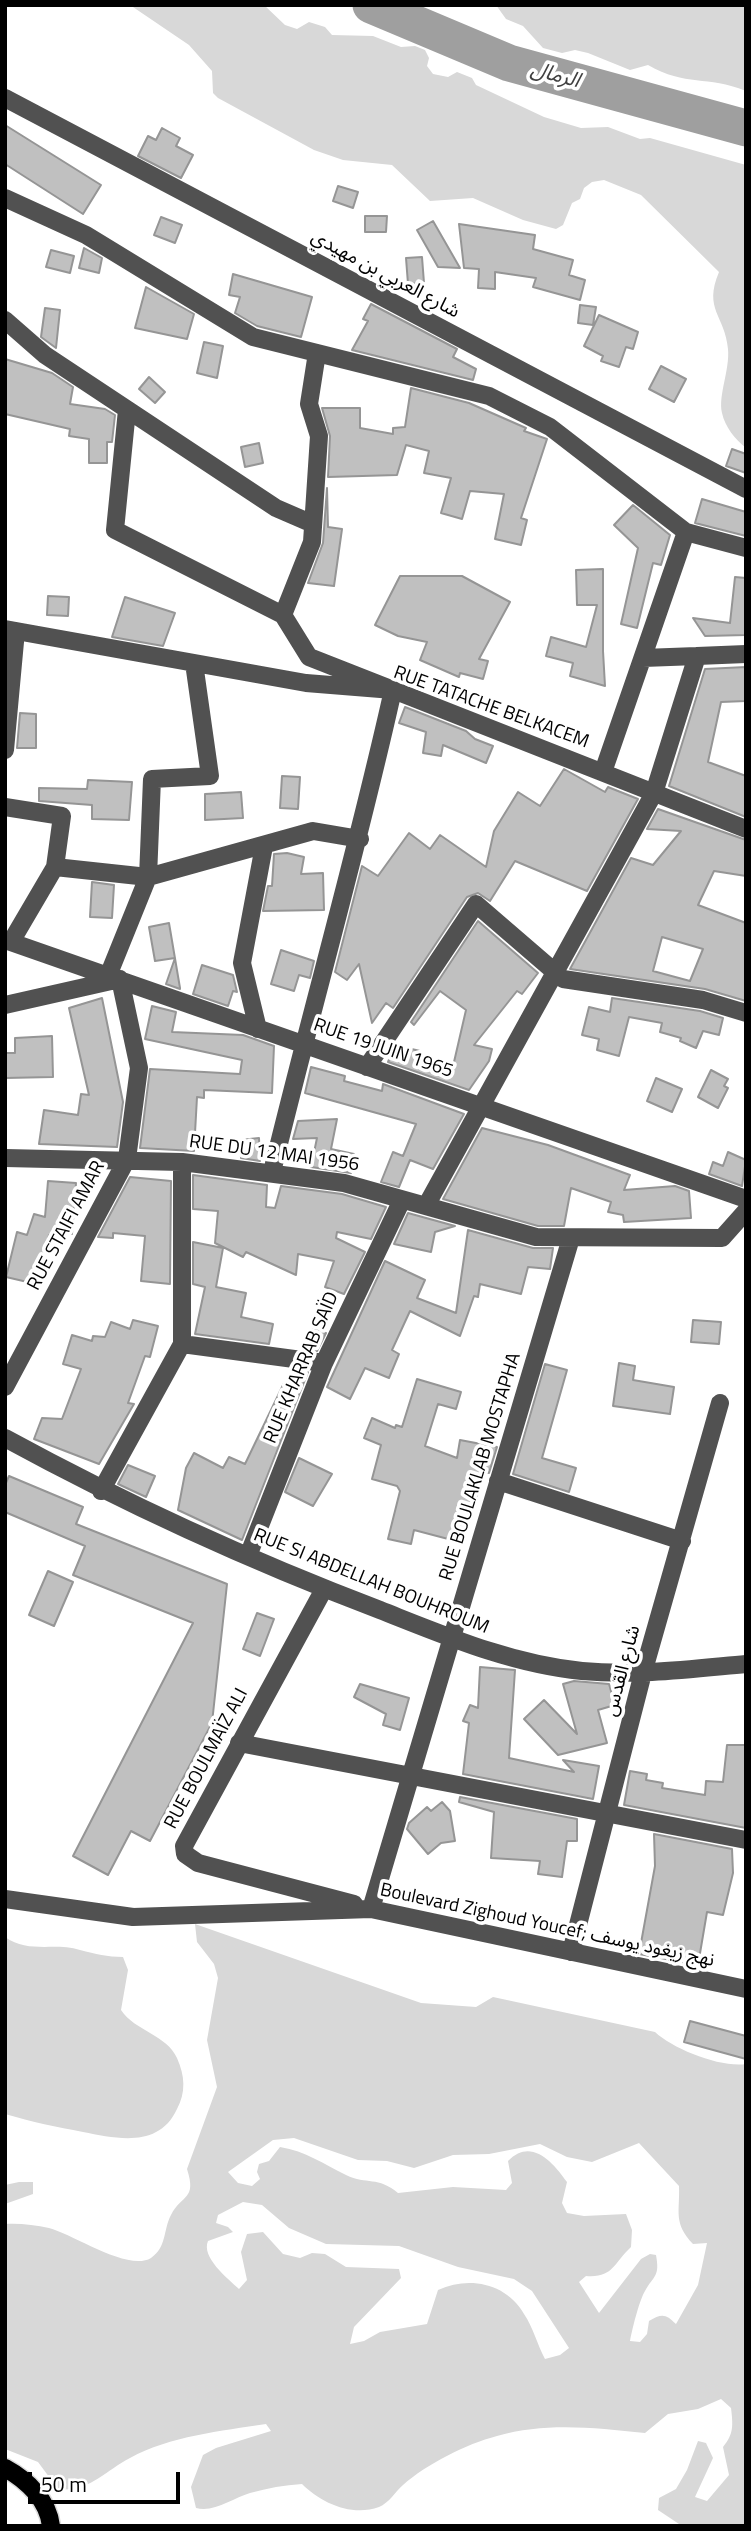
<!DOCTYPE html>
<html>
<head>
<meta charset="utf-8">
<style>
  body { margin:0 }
  #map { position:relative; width:751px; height:2531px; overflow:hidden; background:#fff; font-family:"Titillium Web",sans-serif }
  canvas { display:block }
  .frame { position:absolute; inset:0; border:7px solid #000; pointer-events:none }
  .scale { position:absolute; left:28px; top:2472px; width:152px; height:32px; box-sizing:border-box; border:4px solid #000; border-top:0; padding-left:9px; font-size:21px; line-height:24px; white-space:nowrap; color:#000; -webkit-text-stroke:5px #fff; paint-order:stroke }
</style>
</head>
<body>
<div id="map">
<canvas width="751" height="2531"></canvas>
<div class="frame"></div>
<div class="scale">50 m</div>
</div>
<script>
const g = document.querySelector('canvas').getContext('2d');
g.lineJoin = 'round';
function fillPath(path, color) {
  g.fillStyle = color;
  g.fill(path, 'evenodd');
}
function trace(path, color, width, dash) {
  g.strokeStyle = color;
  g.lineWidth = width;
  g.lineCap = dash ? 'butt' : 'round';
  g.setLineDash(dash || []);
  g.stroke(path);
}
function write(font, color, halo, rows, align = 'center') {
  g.font = font + ' "Titillium Web","Noto Sans Arabic",sans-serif';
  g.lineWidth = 7;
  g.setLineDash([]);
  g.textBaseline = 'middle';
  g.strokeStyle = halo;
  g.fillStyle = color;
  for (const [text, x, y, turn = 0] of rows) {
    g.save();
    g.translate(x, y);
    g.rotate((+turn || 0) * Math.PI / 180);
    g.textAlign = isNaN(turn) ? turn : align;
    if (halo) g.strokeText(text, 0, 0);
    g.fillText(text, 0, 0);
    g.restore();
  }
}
const green = new Path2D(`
  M130 5H264L285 25 297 29 309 22 325 27 332 35 373 36 401 47 415 46 425 50 429 58 427 66 433 74 448 77 457 72 472 78 476 85 544 117 581 128 608 127 640 139 650 138 746 165V448C735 439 725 427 722 413 718 395 730 370 728 349 725 315 703 310 719 272L641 195 604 180 592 182 584 188 580 199 572 203 563 225 556 229 523 220 473 198 430 201 392 165 343 160 314 150 218 98 213 93 212 71 189 45Z
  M496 5H746V91C707 75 686 87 648 65L630 70 588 53 575 50 562 53 543 48 523 26 506 19Z
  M195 1924 421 2003 476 2007 493 1997 655 2032C673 2049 721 2068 746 2064L745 2526H682L658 2510 659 2498 676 2489 687 2470 698 2441 706 2443 713 2458 695 2497 707 2501 729 2475 723 2447C734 2434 733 2425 731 2408L721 2399 698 2409 668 2414 645 2433C594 2428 547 2422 497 2436 466 2444 427 2464 403 2485 395 2492 389 2503 379 2507 352 2517 321 2503 302 2484 284 2485 268 2488 250 2493 233 2498 214 2513 196 2508L191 2487 203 2455 216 2448 271 2431 266 2424C221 2431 170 2436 130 2458 105 2471 88 2493 58 2489L38 2462 5 2449V2224C19 2223 35 2225 49 2228 73 2234 128 2272 151 2258 167 2247 163 2230 171 2215 182 2194 197 2200 187 2169L217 2087 207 2040 218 1978 214 1964 197 1942ZM294 2138 358 2160 387 2161 414 2168 453 2155 489 2154 540 2144 567 2157 592 2162 639 2143 679 2186C680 2212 673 2223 693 2244L707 2243 698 2285 676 2324C666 2314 662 2313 649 2321L647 2334 640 2342 630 2341C632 2330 639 2301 645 2291 654 2275 660 2277 656 2255L650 2254 641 2259 599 2313 579 2282 586 2276C613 2278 613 2264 631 2247L632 2230 626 2214 584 2216 567 2213 562 2203 567 2182C553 2162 531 2137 508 2161L512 2183 506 2190 453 2187 398 2193C378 2176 367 2185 346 2175 323 2164 306 2151 280 2147L269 2161 259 2164 257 2172 260 2179 252 2186 238 2183 228 2172 273 2140ZM243 2202 262 2205 289 2228 326 2244 399 2246 458 2267 514 2279 532 2291 569 2348 560 2355 545 2359C537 2344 533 2327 524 2314 506 2283 469 2276 438 2290L427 2324 380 2332 364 2341 350 2344 354 2327 401 2278 399 2269 346 2267 325 2254 312 2253 300 2258 283 2254 263 2232 247 2234 241 2252 247 2280 239 2289C227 2278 201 2257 208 2241L233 2232 228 2227 216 2223 218 2215Z
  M5 1937C28 1954 55 1942 80 1950 96 1954 107 1957 123 1957L128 1970 121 2010C135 2031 167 2035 177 2058 185 2076 186 2092 177 2109 159 2148 118 2139 83 2132 57 2127 32 2122 5 2114Z
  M19 2182H33V2194L5 2204V2185Z`);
const river = new Path2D(`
  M371 5 509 63 746 128`);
const building = new Path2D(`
  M5 125 101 185 83 214 5 164Z
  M162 128 180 138 176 146 193 155 181 178 138 156 148 136 156 140Z
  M338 186 358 192 353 208 333 201Z
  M365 216H387L386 232H365Z
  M161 217 182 225 175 243 154 235Z
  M433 221 460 268 438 267 417 230Z
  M459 224 535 235 533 249 573 260 569 275 585 280 580 300 533 287 536 278 495 272V289L478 288 479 269 464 268Z
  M84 248 102 258 99 273 79 268Z
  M51 250 74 256 70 273 46 267Z
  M422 257 424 283 408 284 406 258Z
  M233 274 312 297 301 337 257 326 235 313 240 297 229 295Z
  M146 287 194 314 187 339 135 328Z
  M371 304 457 349 453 357 476 369 473 380 352 350 368 321 363 319Z
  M580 305 596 307 593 325 578 323Z
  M45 308 60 310 56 348 41 337Z
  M599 315 638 332 633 349 626 347 619 367 601 361 603 356 584 346Z
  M204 342 223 346 217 378 197 373Z
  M5 359 52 373 73 387 70 404 105 409 115 415 112 442H107V463H89V439L69 436 70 429 5 414Z
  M661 366 686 379 674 402 649 389Z
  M149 377 165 392 155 403 139 389Z
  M411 388 469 403 526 428 524 431 547 439 521 518 527 520 521 545 495 539 504 494 470 491 462 519 441 513 451 478 424 473 429 451 406 445 397 475 328 477 330 436 322 408H360V428L393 434V428L405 427Z
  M259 443 263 463 245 467 241 447Z
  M732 449 746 454V473L726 466Z
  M327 488 328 527 342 529 334 586 308 583 323 543Z
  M702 499 746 512V536L695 523Z
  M633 505 670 535 661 565 653 563 637 628 621 624 638 548 614 525Z
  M603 569V651L605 686 570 676 573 663 546 656 551 637 586 647 597 605H577L576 570Z
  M400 576H462L510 602 479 659 488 661 483 679 460 673 459 677 420 660 427 642 398 636 375 625Z
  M735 577 746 578V635L705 636 693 618 730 623Z
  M48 596 69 597 68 616 47 615Z
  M125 597 175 613 163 646 112 637Z
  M746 667V701L721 702 708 762 746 776V817L669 786 705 669Z
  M405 707 466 731 475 739 493 746 486 763 443 745 441 756 423 753 426 732 399 723Z
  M20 713 36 714V748H17Z
  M564 769 605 792 608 787 638 799 587 891 515 861 490 901 478 893 467 897 393 1008 386 1003 372 1023 359 964 347 980 335 972 362 866 378 876 409 833 430 849 440 835 486 867 494 831 518 792 540 806Z
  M282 776 300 777 298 809 280 808Z
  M88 780 132 782 129 820 92 819V805L39 801V788L87 789Z
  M241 792 243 818 205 820V794Z
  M658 809 746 840V876L714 871 698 905 746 923V1001L705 989 570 969 631 858 653 865 681 831 647 829ZM662 937 703 949 690 981 653 971Z
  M287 853 304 857 301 874 323 873 324 910 263 911 268 886H272L274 854Z
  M92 882 114 885 112 918 90 917Z
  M478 921 538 973 522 994 517 991 474 1045 492 1049 489 1061 469 1090 388 1062 395 1045 420 1051 451 1075 466 1010 440 991 414 1025 411 1022Z
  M169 923 180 988V989L166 984 175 958 155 961 149 927Z
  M281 950 314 961 310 978 299 975 294 991 271 984Z
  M202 965 233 975 237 992 233 991 228 1006 193 994Z
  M102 998 123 1102 117 1147 39 1144 44 1110 78 1115 81 1094 89 1095 69 1008Z
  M612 998 700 1011 723 1018 719 1035 703 1031 696 1048 680 1041 681 1038 660 1032 662 1023 629 1017 619 1056 597 1050 599 1039 582 1035 589 1007 610 1012Z
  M152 1006 176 1012 172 1032 243 1035 274 1046 272 1093 204 1090V1098L197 1097 194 1151 140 1148 150 1069 240 1074 242 1060 145 1039Z
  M52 1036 53 1077 5 1078V1053H15V1038Z
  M311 1067 345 1076 344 1081 382 1091 383 1084 464 1114 433 1169 410 1160 399 1187 381 1182 393 1152 403 1156 416 1124 305 1093Z
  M711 1070 728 1079 724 1086 728 1088 718 1108 698 1097Z
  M656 1078 682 1089 672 1112 647 1101Z
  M337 1119 331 1149 354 1154 351 1173 311 1167 317 1138 293 1139 298 1121Z
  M482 1128 548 1145 630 1175 624 1190 675 1186 689 1191 691 1218 624 1222 623 1215 608 1212 611 1202 571 1188 564 1226H538L443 1199Z
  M259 1138 260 1161 241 1158 240 1140Z
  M728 1152 746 1160 742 1186 709 1174 713 1162 723 1166Z
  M193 1175 267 1185 266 1207 275 1208 281 1186 342 1194 386 1207 371 1239 337 1232 336 1238 365 1252 344 1294 325 1287 334 1261 298 1254 296 1275 246 1252 243 1257 215 1243 218 1211 193 1209Z
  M130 1177 171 1181 170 1284 141 1281 145 1236 113 1233V1238L98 1237Z
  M48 1181 76 1183 72 1234 65 1233 63 1239 49 1235 36 1284 6 1277 17 1232 27 1235 34 1214 45 1217Z
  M408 1213 455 1226 435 1232 431 1252 394 1244Z
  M468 1230 533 1248H553L550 1269 528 1267 521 1294 480 1284 478 1297 474 1296 460 1336 410 1311 392 1350 399 1354 389 1378 365 1368 350 1399 327 1387 385 1261 425 1280 417 1298 456 1313Z
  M193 1242 223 1248 216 1287 246 1293 241 1317 273 1324 269 1344 195 1334 205 1287 193 1284Z
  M133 1320 158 1326 150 1357 145 1356 128 1403 134 1404 99 1464 34 1439 42 1418 62 1419 81 1369 63 1364 72 1335 92 1341 93 1336 105 1337 111 1322 130 1329Z
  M693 1320 721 1322 719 1344 691 1342Z
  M311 1329 326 1333 317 1351 306 1349Z
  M619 1363 635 1366 633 1380 674 1387 670 1414 613 1406Z
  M545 1364 567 1370 542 1458 576 1468 569 1492 513 1474Z
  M295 1371 308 1372 242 1540 178 1510 186 1468 194 1453 223 1468 229 1457 245 1464 284 1383 290 1384Z
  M417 1379 461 1392 456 1409 438 1404 425 1446 457 1458 460 1440 497 1447 489 1473 484 1472 466 1533 455 1530 452 1540 414 1530 411 1544 388 1539 400 1491 397 1486 372 1479 381 1445 364 1438 372 1418 395 1428 396 1425 402 1427Z
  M299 1458 332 1474 313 1506 285 1492Z
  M128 1465 155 1476 146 1497 118 1484Z
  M9 1476 83 1507 76 1524 227 1584 212 1723 150 1841 131 1831 108 1875 73 1856 193 1623 73 1575 85 1546 5 1512V1485Z
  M48 1571 73 1582 54 1626 29 1615Z
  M257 1613 274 1619 260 1656 243 1649Z
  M480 1667 515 1670 509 1758 574 1772 563 1760 599 1766 593 1799 463 1774 469 1723 463 1721 470 1705 478 1708Z
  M574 1681 609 1684 615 1705 598 1710 607 1743 558 1755 524 1719 544 1700 577 1734 563 1684Z
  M360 1684 409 1698 400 1730 383 1725 386 1714 354 1697Z
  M727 1745H746V1828L624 1805 630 1771 647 1774 646 1780 663 1783 662 1788 705 1795 706 1781 723 1782Z
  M460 1797 577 1819V1841H567L562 1877 538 1874 540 1861 491 1858 494 1812 459 1802Z
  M442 1802 450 1811 455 1841 441 1843 428 1854 407 1829 409 1823 427 1807 431 1811Z
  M654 1834 732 1849 733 1873 723 1915 707 1912 698 1965 639 1954 655 1866Z
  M690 2021 746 2036V2059L684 2042Z`);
const minor = new Path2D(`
  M5 98 746 489
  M5 198 86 235 253 337 489 396 550 427 686 532 746 548
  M5 320 45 355 276 508 313 524
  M127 410 115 530 283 615
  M5 629 306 683 393 690 746 829
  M643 658 697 656
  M5 750 16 631
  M603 772 686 532
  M5 807 62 816 55 867 11 942
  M55 867 148 877 313 831 360 839
  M5 940 746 1199
  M108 976 148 877 152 779 210 776 194 663
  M5 1005 120 979 139 1068 127 1159 5 1387
  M258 1029 242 963 264 846
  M367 1067 476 904 563 979 703 1000 746 1013
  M5 1158 182 1162 344 1183 536 1237 722 1238 746 1211
  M272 1172C311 1011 357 852 393 690L309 657 283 615 312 542 319 436 309 404 317 353
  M426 1206 654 793 697 656 746 654
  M182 1344 324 1363
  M5 1438C126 1504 251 1561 380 1610 446 1636 511 1664 582 1671 637 1676 691 1669 746 1664
  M498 1481 682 1541
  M101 1491 182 1344V1162
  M248 1556 324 1363 402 1200
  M324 1589 184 1846 185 1854 198 1863 354 1904
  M239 1743 746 1840
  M5 1899 133 1917 371 1909 746 1989
  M371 1909 571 1238
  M571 1952 643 1673 720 1403`);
const major = new Path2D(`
  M5 2468C27 2480 48 2500 51 2526`);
const streetNames = [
  ["شارع العربي بن مهيدي",385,275,28],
  ["RUE TATACHE BELKACEM",491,708,20],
  ["RUE 19 JUIN 1965",383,1049,19],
  ["RUE DU 12 MAI 1956",274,1154,8],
  ["RUE STAIFI AMAR",67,1226,-62],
  ["RUE KHARRAB SAÏD",302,1368,-67],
  ["RUE BOULAKLAB MOSTAPHA",481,1467,-73],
  ["RUE SI ABDELLAH BOUHROUM",371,1582,22],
  ["شارع القدس",623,1671,-75],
  ["RUE BOULMAÏZ ALI",207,1759,-62],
  ["Boulevard Zighoud Youcef; نهج زيغود يوسف",547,1926,12]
];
const waterNames = [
  ["الرمال",555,76,15]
];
fillPath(green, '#d8d8d8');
trace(river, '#9f9f9f', 37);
fillPath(building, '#c0c0c0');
trace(building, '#959595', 2);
trace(major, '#dbdbdb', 21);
trace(minor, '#515151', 18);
trace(major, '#000', 18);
write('19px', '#000', '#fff', streetNames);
write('italic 21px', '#404040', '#fff', waterNames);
</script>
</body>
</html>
